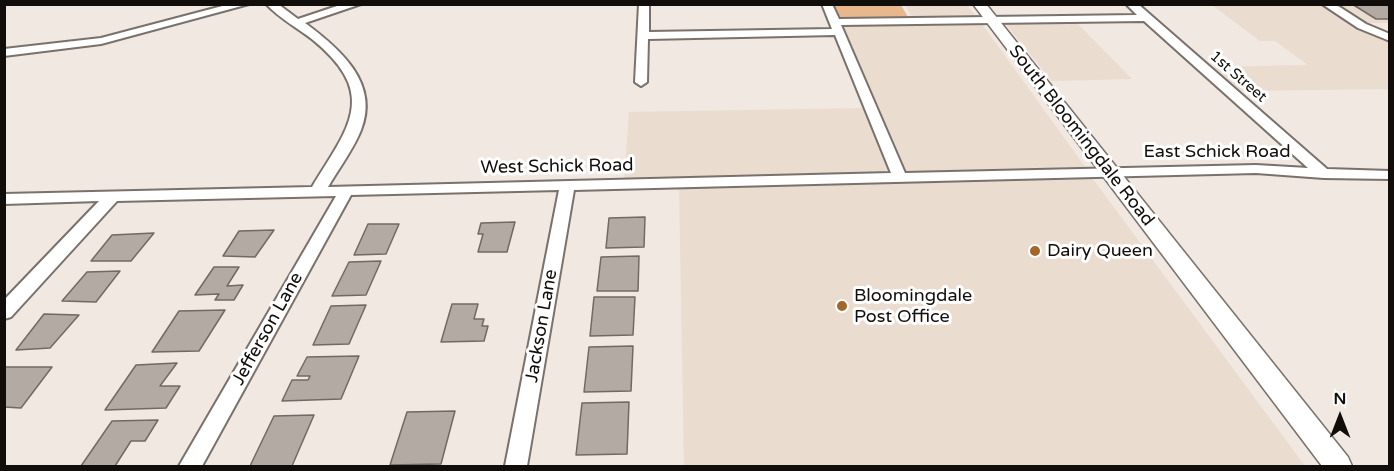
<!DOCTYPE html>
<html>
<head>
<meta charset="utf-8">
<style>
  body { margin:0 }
  #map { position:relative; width:1394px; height:471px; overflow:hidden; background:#f0e8e1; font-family:"Varela Round",sans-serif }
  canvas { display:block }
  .frame { position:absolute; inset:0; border:6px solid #100d0b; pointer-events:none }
  .north { position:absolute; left:1310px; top:387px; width:60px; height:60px; -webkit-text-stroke:4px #fff; paint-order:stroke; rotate:0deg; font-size:16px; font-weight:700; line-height:24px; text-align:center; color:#100d0b }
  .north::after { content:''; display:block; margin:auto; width:21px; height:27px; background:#100d0b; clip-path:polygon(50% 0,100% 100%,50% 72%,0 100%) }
</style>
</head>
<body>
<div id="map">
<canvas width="1394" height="471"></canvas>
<div class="frame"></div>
<div class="north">N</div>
</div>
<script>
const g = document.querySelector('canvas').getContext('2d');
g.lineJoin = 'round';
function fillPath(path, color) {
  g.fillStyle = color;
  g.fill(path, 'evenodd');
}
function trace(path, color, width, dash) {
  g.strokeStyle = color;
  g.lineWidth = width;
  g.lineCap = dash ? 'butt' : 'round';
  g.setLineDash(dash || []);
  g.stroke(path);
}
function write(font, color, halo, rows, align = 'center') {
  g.font = font + ' "Varela Round",sans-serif';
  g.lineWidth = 6;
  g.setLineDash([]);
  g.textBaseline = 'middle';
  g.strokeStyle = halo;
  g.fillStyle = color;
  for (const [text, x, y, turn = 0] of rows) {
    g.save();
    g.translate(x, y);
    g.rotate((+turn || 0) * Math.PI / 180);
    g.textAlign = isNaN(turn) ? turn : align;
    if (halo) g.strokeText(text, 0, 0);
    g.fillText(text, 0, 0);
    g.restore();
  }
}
const built = new Path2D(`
  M905 5H967L978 19 914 20Z
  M1212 5H1324L1389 38V89L1234 91 1208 67 1308 65 1275 41H1260Z
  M1330 5H1389V23H1361Z
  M979 20 1086 168 624 182 629 112 866 108 836 22Z
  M1074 20 1132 79 1052 81 1004 22Z
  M1090 175 1305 466H684L679 185Z`);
const green = new Path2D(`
  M830 5H901L909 19 836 20Z`);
const building = new Path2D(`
  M1352 4H1390V19H1376Z
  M645 217 644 247 606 248 609 218Z
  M515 222 507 252H478L483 234H478L481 223Z
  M368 224H399L386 254 354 255Z
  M274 230 255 257 223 256 239 231Z
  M154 233 131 261H91L112 235Z
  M639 256 638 291H597L601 257Z
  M381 261 366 295 332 296 349 262Z
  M214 267H239L227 286 243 285 234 300H215L219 294 195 295Z
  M120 271 96 302 62 301 87 272Z
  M594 297H635L633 335 590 336Z
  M452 304H478L474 319H484L482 326H488L484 341 441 342Z
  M366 305 349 344 313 345 331 306Z
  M225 310 199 351 152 352 179 311Z
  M44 314 79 315 50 348 16 350Z
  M633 346 631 391 584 392 589 347Z
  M359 356 341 399 282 401 292 380H308L310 376H297L307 357Z
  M177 363 160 386H180L166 408 105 410 136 365Z
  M52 367 21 408 4 407 5 367Z
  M629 402 627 454 576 455 582 403Z
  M455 411 441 464 390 465 407 412Z
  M314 415 292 466H250L274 416Z
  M158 420 145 441H131L115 466H81L112 421Z`);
const minor = new Path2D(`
  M230 4H249L101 44 4 56V49L101 38Z
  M266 4H278L298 19 343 4H361L305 23C339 48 380 83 361 130 353 150 339 168 328 187L891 173 835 35 648 39 647 82 641 86 635 82 639 4H649V32L832 29 822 4H832L839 19 1137 15 1126 4H1138L1327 169 1390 171V179L1324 178 1256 173 574 190 527 466H505L559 190 351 195 202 466H179L336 196 117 201 11 317 4 319V300L99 201 4 204V194L312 187C348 128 380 95 313 40 298 28 280 19 266 4ZM1144 21 1308 168 1256 165 905 173 841 25Z
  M1322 4H1335L1366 24 1390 34V41L1358 28Z`);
const major = new Path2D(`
  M973 4H986L1348 457 1352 466H1322Z`);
const markers = [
  [1035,251,6,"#a36729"],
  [842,306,6,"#a36729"]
];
const farStreetnames = [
  ["1st Street",1238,77,41]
];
const streetNames = [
  ["South Bloomingdale Road",1081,136,52],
  ["East Schick Road",1217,152],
  ["West Schick Road",557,167,-1],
  ["Jackson Lane",542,326,-80],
  ["Jefferson Lane",268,329,-61]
];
const poiNames = [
  ["Dairy Queen",1047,251],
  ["Bloomingdale",854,296],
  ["Post Office",854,317]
];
fillPath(built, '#eadccf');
fillPath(green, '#e8b88c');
fillPath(building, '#b2aaa3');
trace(building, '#716a64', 1.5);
trace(minor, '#79716b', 4);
trace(major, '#79716b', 3);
fillPath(minor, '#fff');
fillPath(major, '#fff');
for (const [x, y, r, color] of markers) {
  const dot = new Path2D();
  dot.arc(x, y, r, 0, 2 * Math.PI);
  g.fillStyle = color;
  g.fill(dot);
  trace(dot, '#fff', 2);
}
write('15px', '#100d0b', '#fff', farStreetnames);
write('18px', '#100d0b', '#fff', streetNames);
write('18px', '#100d0b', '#fff', poiNames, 'left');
</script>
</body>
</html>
